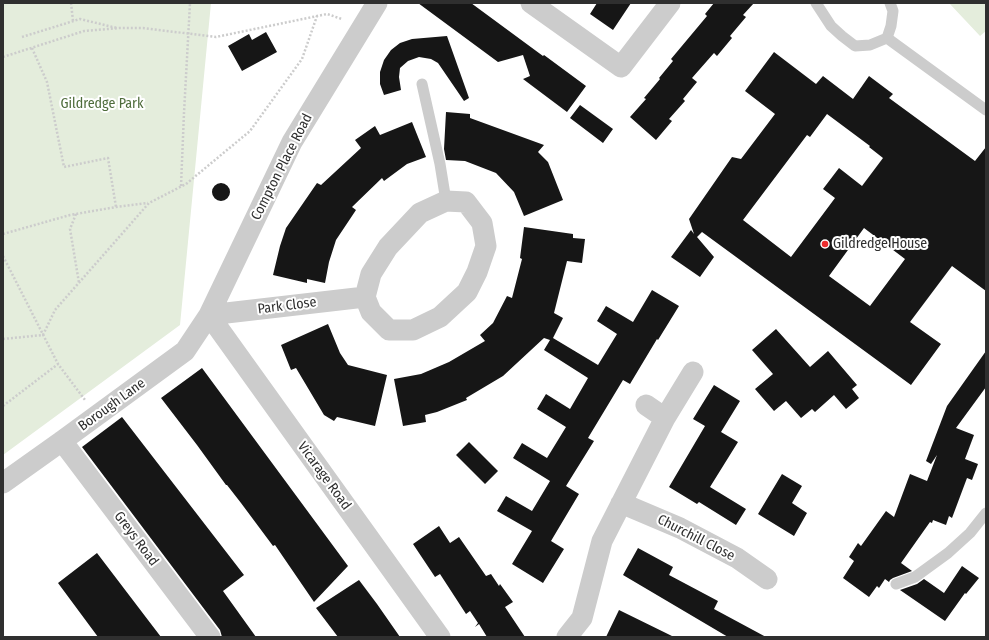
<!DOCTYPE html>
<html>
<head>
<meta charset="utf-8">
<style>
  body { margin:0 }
  #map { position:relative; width:989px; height:640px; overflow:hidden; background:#fff; font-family:"Fira Sans Condensed",sans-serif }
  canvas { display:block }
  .frame { position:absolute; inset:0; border:4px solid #2f2f2f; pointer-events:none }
</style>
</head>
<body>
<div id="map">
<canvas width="989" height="640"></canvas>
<div class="frame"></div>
</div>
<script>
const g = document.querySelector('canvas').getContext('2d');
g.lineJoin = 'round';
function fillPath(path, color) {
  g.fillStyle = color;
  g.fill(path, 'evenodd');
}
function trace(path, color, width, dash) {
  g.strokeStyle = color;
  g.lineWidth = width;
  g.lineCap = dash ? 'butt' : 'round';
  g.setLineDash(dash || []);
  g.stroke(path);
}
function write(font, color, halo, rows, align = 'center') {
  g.font = font + ' "Fira Sans Condensed",sans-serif';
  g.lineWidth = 4;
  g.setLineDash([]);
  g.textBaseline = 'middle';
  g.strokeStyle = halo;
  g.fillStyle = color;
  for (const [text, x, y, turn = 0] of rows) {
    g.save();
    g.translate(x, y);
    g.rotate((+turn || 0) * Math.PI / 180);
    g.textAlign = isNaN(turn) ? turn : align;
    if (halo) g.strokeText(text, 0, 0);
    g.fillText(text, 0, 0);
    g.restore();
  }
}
const green = new Path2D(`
  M3 3H211L180 325 3 455Z
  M949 3H986V31L980 36Z`);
const building = new Path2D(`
  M418 3H471L543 56 544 55 586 86 567 112 523 79 530 76 523 55 498 62Z
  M597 3H631L613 30 590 14Z
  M714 3H754L743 15 746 17 730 36 732 38 717 56 714 53 692 78 697 82 683 99 685 101 669 119 672 121 656 140 630 117 646 99 644 98 660 79 659 78 673 61 671 59 707 16 705 14Z
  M266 32 277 52 242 71 228 46 249 34 252 40Z
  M447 36 469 98 464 101 438 63 431 59 419 57 408 61 400 68 399 77 401 90 384 95 380 84V72L384 60 391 50 400 43 412 39Z
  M774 52 816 84 823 76 853 99 869 76 893 94 889 98 975 161 986 147V291L952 266 910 322 941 344 911 385 702 232 697 237 714 257 700 277 671 257 691 230 694 234 689 219 732 157 741 159 775 114 745 91ZM827 114 870 146 869 147 883 158 862 186 839 168 823 189 835 198 791 257 743 220 807 135 810 137ZM864 228 905 259 870 306 829 276Z
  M580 105 613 129 603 143 570 118Z
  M446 112 470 114V118L544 145 538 152 548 162 563 200 524 216 514 192 496 173 465 161 446 160 444 149Z
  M412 122 426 157 407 164 384 181 382 178 352 207 356 210 336 240 329 262 325 283 307 279V283L273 275 280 246 286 228 317 183 321 185 361 148 355 140 375 126 380 135Z
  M212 192a9 9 0 1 1 18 0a9 9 0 1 1-18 0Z
  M524 227 573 234V238L585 239 582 263 567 261 554 313 563 318 553 338 598 365 617 334 597 321 606 306 633 322 652 290 679 306 658 340 657 339 630 384 623 380 588 438 594 441 566 486 579 494 551 541 564 549 543 583 512 564 532 531 497 511 506 496 532 511 550 481 513 458 522 443 547 458 566 427 537 409 546 394 570 409 588 378 544 350 550 340 544 338 503 376 466 398 467 400 437 412 425 415 426 422 403 426 394 379 421 374 449 362 485 341 480 335 493 323 507 296 512 298 522 259 520 258Z
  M328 324 340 353 348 365 387 375 375 426 337 417 334 421 324 415 296 368 291 370 281 345Z
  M776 329 810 367 828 351 857 385 852 389 859 398 846 409 834 395 815 412 812 409 801 418 786 401 774 411 755 389 773 374 752 350Z
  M986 351V387L956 428 974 435 965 459 978 464 972 480 967 478 952 518 949 516 946 525 933 520 932 523 930 522 901 563 912 571 893 578 890 580 889 582 885 579 879 588 877 586 869 597 843 578 854 561 849 557 858 543 861 546 886 511 894 517 910 474 927 481 937 455 931 464 926 461 947 406Z
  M202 368 348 566 314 602 275 545 273 546 241 503 227 485H226L197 445 161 398Z
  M714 385 740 401 721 432 738 442 710 487 746 509 736 525 699 502 697 504 669 487 705 426 693 419Z
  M122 417 244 575 223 591 256 637H222L220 630 82 447Z
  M469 442 498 471 485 484 456 455Z
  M782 474 802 486 792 503 807 513 794 536 758 514Z
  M439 526 450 543 459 537 486 576 491 574 499 586 500 584 513 602 505 607 525 637H487L479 624 475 627 478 623 470 611 466 614 440 574 435 577 413 544Z
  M638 548 673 567 669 575 718 601 714 609 766 637H728L623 575Z
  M97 553 148 620 161 637H98L58 583Z
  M962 566 979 578 966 594 965 593 945 621 900 590 917 584 924 579 944 593Z
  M359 580 377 604 400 637H338L316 608Z
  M619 610 674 637H606Z`);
const path = new Path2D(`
  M71 3 73 21
  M22 37 80 19 117 28
  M32 48 47 82 64 167 108 158 116 207
  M3 57 84 31 120 28H143L216 37 327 14 342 19
  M181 186 184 113 190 3
  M76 214 70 229 79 283
  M3 234 70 215 116 207 148 203
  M3 256 58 364 85 400
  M3 339 43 335 55 310 149 203 186 184 250 131 302 59 317 16
  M3 406 58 364`);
const lane = new Path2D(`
  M816 3 831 26 842 36 855 46 870 45 887 38 891 26 893 11 890 3
  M887 38 986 110
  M422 84 440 164 446 201
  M896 584 915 577 948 553 970 533 986 513`);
const street = new Path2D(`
  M531 3 621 67 670 3
  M209 315 365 297 371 312 389 330H413L440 317 467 292 477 272 486 246 482 223 466 202 446 201 420 213 388 247 371 274 365 297
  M209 315 440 637
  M646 405 665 418
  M62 441 210 637
  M3 483 62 441 185 351 209 315 292 142 377 3
  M621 503 680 528 737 558 767 579
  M567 637 582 618 602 541 665 418 693 372`);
const markers = [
  [825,244,4,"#eb2c2d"]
];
const parkNames = [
  ["Gildredge Park",102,104]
];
const streetNames = [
  ["Compton Place Road",282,167,-63],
  ["Park Close",287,306,-7],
  ["Borough Lane",112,405,-36],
  ["Vicarage Road",324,476,54],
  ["Churchill Close",696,538,27],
  ["Greys Road",136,539,53]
];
const poiNames = [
  ["Gildredge House",833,244]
];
fillPath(green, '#e4eddc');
fillPath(building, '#161616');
trace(path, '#ccc', 2.5, [2, 2]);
trace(lane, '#ccc', 11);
trace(street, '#ccc', 21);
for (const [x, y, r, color] of markers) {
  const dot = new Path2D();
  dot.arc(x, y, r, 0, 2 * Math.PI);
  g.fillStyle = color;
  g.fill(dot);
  trace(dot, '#fff', 1.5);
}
write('14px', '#4e6c3b', '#fff', parkNames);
write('14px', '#2f2f2f', '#fff', streetNames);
write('14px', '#2f2f2f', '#fff', poiNames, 'left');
</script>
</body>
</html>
